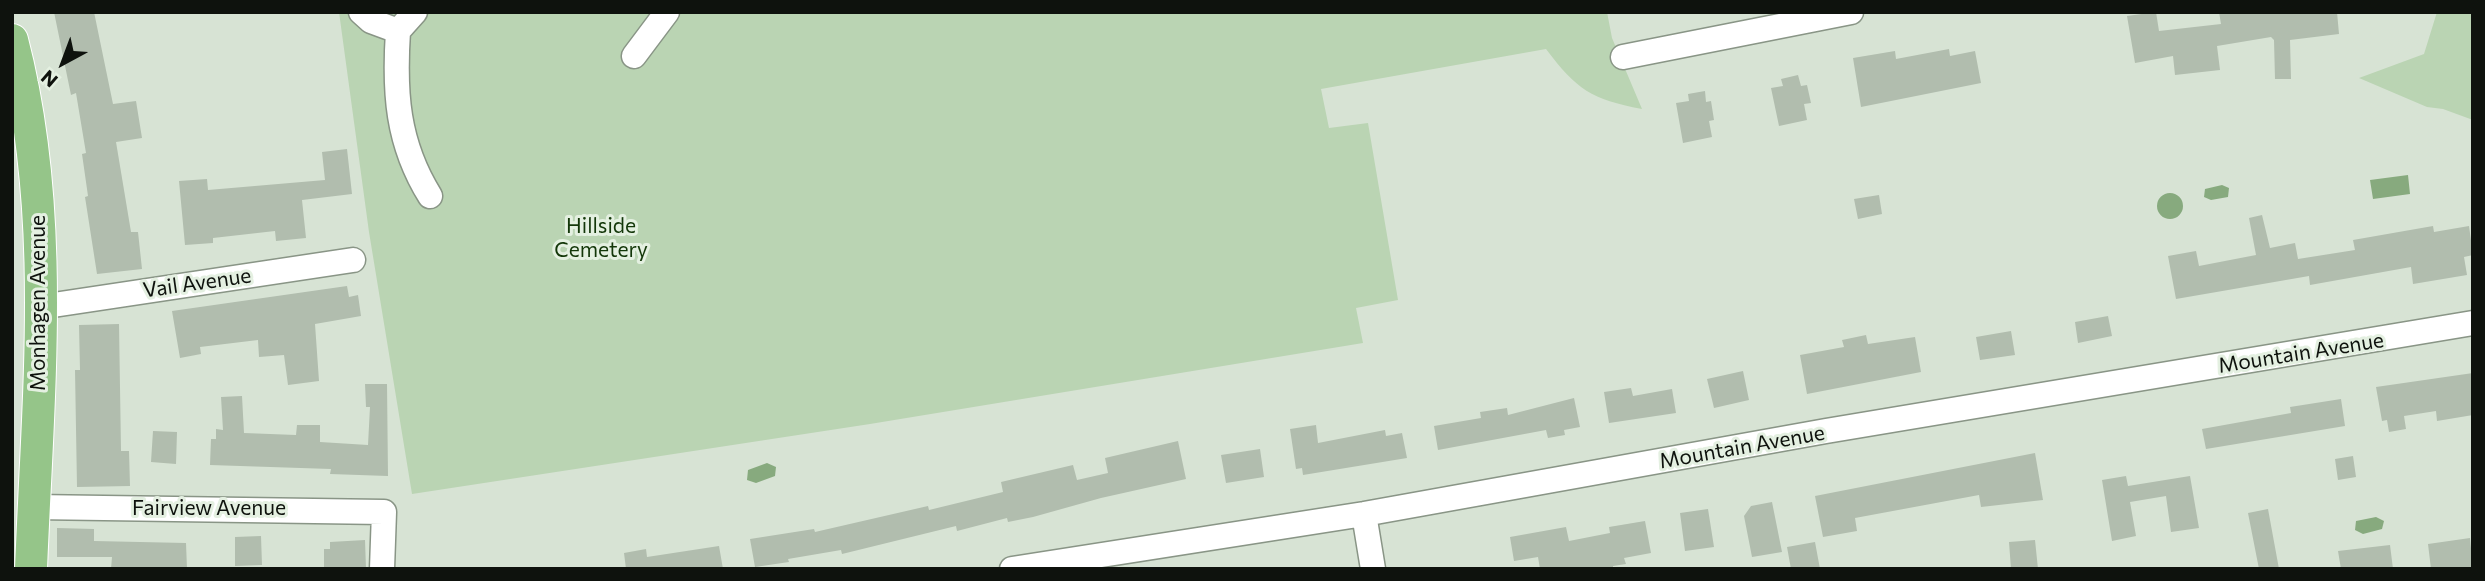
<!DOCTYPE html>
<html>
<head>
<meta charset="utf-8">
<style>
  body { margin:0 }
  #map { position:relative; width:2485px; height:581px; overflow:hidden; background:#d7e3d4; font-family:Commissioner,sans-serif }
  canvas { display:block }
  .frame { position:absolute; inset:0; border:14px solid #0e120d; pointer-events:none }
  .north { position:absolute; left:28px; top:28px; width:70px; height:70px; -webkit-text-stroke:5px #e4f0e1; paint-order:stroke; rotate:221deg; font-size:19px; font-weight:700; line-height:28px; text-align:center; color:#0e120d }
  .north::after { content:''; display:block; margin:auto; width:24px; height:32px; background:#0e120d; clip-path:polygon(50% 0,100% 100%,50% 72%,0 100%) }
</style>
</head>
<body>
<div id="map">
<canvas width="2485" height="581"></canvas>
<div class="frame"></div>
<div class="north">N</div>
</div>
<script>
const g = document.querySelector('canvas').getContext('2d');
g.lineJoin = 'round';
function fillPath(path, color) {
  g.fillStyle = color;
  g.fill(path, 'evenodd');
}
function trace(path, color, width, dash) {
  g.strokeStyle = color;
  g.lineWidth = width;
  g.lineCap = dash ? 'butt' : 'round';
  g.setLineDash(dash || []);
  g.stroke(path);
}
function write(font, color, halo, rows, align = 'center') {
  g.font = font + ' Commissioner,sans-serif';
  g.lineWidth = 6;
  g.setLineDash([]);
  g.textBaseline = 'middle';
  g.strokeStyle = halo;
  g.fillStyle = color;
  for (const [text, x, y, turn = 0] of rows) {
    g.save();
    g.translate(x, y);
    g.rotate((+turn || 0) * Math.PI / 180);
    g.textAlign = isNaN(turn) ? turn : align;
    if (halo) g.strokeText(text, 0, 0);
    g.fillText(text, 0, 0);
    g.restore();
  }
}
const green = new Path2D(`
  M339 12H1607L1612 38 1642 109C1591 99 1577 90 1546 49L1321 89 1329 128 1368 123 1398 300 1356 308 1363 343 870 424 412 494 369 232Z
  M2437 12H2473V120L2443 109 2427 107 2359 78 2424 54Z`);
const water = new Path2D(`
  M2408 175 2410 194 2373 199 2370 180Z
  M2222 185 2229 188 2228 197 2211 200 2204 197 2205 189Z
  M2157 206a13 13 0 1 1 26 0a13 13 0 1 1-26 0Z
  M767 463 776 467 775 476 756 483 747 480 748 470Z
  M2376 517 2384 521 2382 529 2363 534 2355 530 2356 521Z`);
const building = new Path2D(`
  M54 12H94L113 104 136 101 142 138 116 142 131 232H138L142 269 97 274 85 197 88 196 82 154 86 153 76 93 71 95Z
  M2156 12 2159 31 2221 24 2219 12H2337L2339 34 2290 40 2291 79H2275L2274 40 2271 37 2217 46 2220 70 2175 75 2173 56 2135 63 2127 16Z
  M1949 49 1950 56 1975 51 1981 83 1861 107 1853 58 1895 51 1896 59Z
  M1798 75 1801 86 1807 85 1811 103 1804 104 1807 120 1779 126 1771 88 1783 86 1781 79Z
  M1705 91 1706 102 1711 101 1714 120 1709 121 1712 137 1683 143 1676 103 1689 101 1688 94Z
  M347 149 352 194 302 200 306 238 276 241 275 231 213 238V243L185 245 179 181 207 179 208 190 325 180 322 152Z
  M1879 195 1882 214 1858 219 1854 199Z
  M2262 215 2270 248 2295 243 2298 259 2355 250 2353 240 2433 226 2434 232 2469 226 2473 255 2464 257 2467 275 2413 284 2411 267 2310 285 2309 276 2176 299 2168 256 2196 251 2199 266 2256 255 2249 218Z
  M347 286 349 297 358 295 361 316 315 324 319 381 288 385 284 355 259 357 258 340 200 347 201 354 180 358 172 311Z
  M2108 316 2112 336 2078 343 2075 322Z
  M119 324 121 451H129L130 486 77 487 75 370H80L79 325Z
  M2011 331 2015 355 1980 360 1976 337Z
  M1866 335 1868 344 1915 337 1921 372 1807 394 1800 355 1844 347 1842 340Z
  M1743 371 1749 400 1714 408 1707 379Z
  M2473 373V415L2437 421 2436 411 2404 416 2406 429 2389 432 2387 420 2382 421 2376 387Z
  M365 384H387L388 476 330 474 331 469 210 465 211 439H216V429L223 430 221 397 242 396 244 433 296 435 297 425H320V442L368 445 370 407H366Z
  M1631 388 1633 396 1672 389 1676 413 1609 423 1604 392Z
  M1574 398 1580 427 1564 430 1565 435 1548 438 1546 430 1438 450 1434 426 1481 418 1480 412 1507 408 1508 415Z
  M2341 399 2345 426 2206 449 2202 429 2291 413 2290 407Z
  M1316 425 1318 443 1385 430 1386 436 1402 433 1407 458 1303 475 1302 468 1296 469 1290 429Z
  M153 431 177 432 176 464 151 462Z
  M1178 441 1186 479 1101 498 1033 517 1008 522 1007 518 957 531 956 526 842 554 841 550 788 559 789 562 755 567 750 539 814 529 815 532 928 506 929 510 1003 492 1001 482 1073 465 1077 480 1108 473 1105 458Z
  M1260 449 1264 477 1226 483 1221 455Z
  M2035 453 2043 500 1981 507 1979 495 1855 518 1857 531 1823 537 1815 496Z
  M2353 456 2356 477 2338 480 2335 459Z
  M2126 476 2128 486 2190 476 2199 528 2171 532 2166 496 2130 502 2136 536 2112 541 2102 480Z
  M1772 502 1782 552 1752 557 1744 516 1751 506Z
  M1708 509 1714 547 1685 551 1680 513Z
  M2268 509 2279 569H2259L2248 513Z
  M1645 521 1651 553 1624 558 1626 564 1613 566V569H1540L1538 557 1514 561 1510 537 1566 527 1569 541 1610 533 1609 527Z
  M57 528 94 529V541L186 543 187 569H111L112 557H57Z
  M261 536 262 565 235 566V537Z
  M2470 538 2473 569H2431L2428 544Z
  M365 540 366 569H324V549H330V542Z
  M2035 540 2038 569H2011L2009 542Z
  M1815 542 1820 569H1791L1787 547Z
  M2390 545 2393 569H2341L2338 551Z
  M719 546 723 569H626L624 553 646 549 647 557Z`);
const minor = new Path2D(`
  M361 12 371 21 398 31
  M415 12 398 31C394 92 397 143 430 196
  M634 56 667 12
  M1623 57 1851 12
  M40 307 353 260
  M34 507 384 512 382 569
  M1364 514 1373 569
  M1012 569 1364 514 1826 431 2473 323`);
const major = new Path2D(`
  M12 40C57 212 38 393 31 569`);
const parkNames = [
  ["Hillside",601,226],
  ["Cemetery",601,250]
];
const streetNames = [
  ["Vail Avenue",197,283,-8],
  ["Monhagen Avenue",38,303,-90],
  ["Mountain Avenue",2301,353,-9],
  ["Mountain Avenue",1742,447,-10],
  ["Fairview Avenue",209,508]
];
fillPath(green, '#bad4b3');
fillPath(water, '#87aa7e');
fillPath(building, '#b1bdae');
trace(minor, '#899586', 27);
trace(major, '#fff', 34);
trace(minor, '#fff', 24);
trace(major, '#95c589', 32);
write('21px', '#133709', '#e4f0e1', parkNames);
write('21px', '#0e120d', '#e4f0e1', streetNames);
</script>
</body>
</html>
